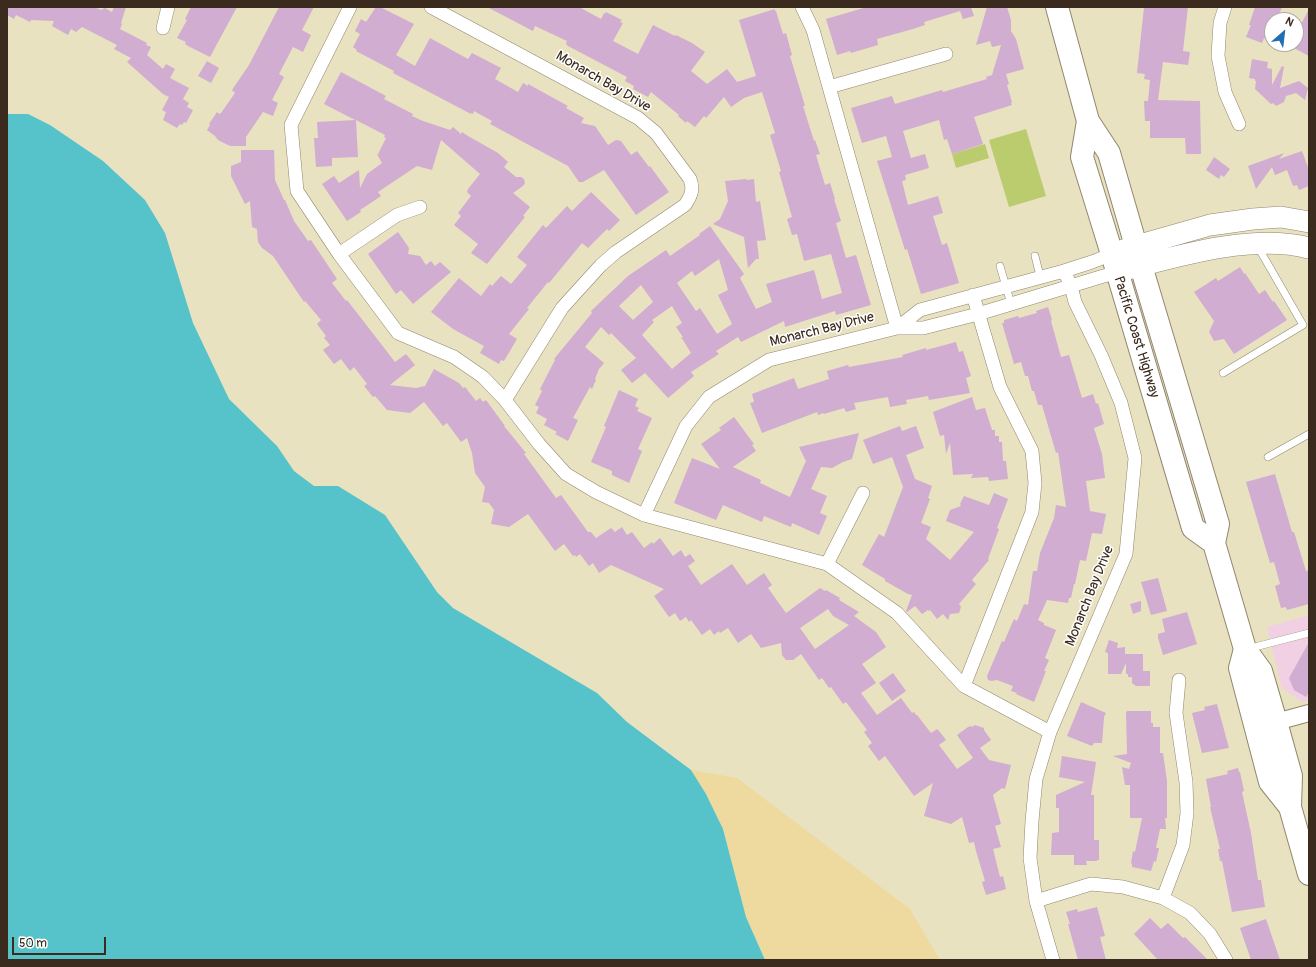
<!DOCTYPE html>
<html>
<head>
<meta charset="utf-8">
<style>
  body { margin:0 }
  #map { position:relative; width:1316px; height:967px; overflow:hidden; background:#e8e2c0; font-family:Pangolin,sans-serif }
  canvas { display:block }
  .frame { position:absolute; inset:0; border:8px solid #3b2a1e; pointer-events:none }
  .north { position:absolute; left:1264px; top:12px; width:40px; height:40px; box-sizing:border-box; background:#fff; border:1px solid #b1aaa5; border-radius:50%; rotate:28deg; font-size:11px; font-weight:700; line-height:16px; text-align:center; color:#3b2a1e }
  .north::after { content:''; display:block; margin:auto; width:14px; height:18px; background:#1f6fb2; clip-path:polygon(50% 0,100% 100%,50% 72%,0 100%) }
  .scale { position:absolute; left:12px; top:937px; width:94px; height:18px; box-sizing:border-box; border:2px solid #3b2a1e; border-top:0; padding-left:5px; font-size:12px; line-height:14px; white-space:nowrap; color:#3b2a1e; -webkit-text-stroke:3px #fff; paint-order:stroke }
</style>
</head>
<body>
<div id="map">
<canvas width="1316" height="967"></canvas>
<div class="frame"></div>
<div class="north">N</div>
<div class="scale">50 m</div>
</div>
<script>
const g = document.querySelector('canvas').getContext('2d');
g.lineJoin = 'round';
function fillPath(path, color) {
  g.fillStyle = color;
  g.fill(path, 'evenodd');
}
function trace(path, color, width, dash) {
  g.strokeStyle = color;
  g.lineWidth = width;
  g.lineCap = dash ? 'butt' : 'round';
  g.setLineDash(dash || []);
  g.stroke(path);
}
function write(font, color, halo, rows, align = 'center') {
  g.font = font + ' Pangolin,sans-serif';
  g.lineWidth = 3;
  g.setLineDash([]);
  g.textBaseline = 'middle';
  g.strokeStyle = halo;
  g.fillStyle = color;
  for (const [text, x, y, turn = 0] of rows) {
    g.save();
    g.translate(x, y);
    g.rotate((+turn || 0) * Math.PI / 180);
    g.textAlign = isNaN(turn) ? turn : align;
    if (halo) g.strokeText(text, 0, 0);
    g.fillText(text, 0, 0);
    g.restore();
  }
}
const built = new Path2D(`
  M1309 615V700L1302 702 1282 688 1267 627Z`);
const green = new Path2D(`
  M1026 129 1046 196 1009 207 989 140Z
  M985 144 989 158 956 168 952 154Z`);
const sand = new Path2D(`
  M691 770 737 778 910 909 940 960H765L746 917 723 829 706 794Z`);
const water = new Path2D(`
  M7 114H28L50 125 103 161 145 200 165 233 193 323 229 399 277 446 294 471 314 486H338L385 515 437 592 453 608 597 693 627 722 691 770 706 794 723 829 746 917 765 960H7Z`);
const building = new Path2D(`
  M7 7H94L101 10 105 8 112 12 114 7H126L121 23 122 24 120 29 147 43 146 45 151 47 147 55 163 69 166 64 175 69 170 78 189 88 183 99 189 103 187 107 193 110 186 123 184 122 182 125 180 124 177 128 163 120 166 112 162 110 169 97 163 94 127 62 131 58 114 49 117 45 82 27 76 32 71 29 68 35 52 26 54 21 31 20 30 22 16 15 14 19 7 15Z
  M191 7H237L210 57 188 46 185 44 186 42 177 38 187 20 185 19Z
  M279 7H314L302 30 311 35 303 52 293 47 279 74 284 77 272 100 278 103 273 116 263 112 246 137V146H230L218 140 215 136 207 130 210 125 209 124 217 112 219 114 221 113 235 93 232 90 249 65Z
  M376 7H380L414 24 396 55 415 66 430 38 468 59 472 53 501 68 495 79 518 92 523 83 528 86V84L568 106 566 108 584 118 581 123 595 126 608 145 616 140 621 141 631 155 637 151 649 167 650 166 669 192 636 215 604 170 583 182H579L568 166 490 124 492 121 474 111 473 114 471 113V114L393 73 394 71 356 51 357 50 353 47 360 34 355 31 361 19 366 22Z
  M487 7H579L601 19 604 13 605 14 606 12 622 20 620 22 623 23 613 41 638 54 653 25 675 36 676 35 692 43 705 52 691 71 707 84 727 69 737 82 756 76 739 20 775 9V11H776L783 34 786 33 792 55 790 56 805 106H803L814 141 815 140 820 154 816 155 825 185 830 183 835 199H834L841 221 836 223 846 258 856 255 871 305 836 315 835 311 785 327 784 321 741 342 738 337 716 351 719 354 691 372 694 376 668 398 645 373 632 383 621 370 636 358 611 333 609 335 601 327 585 347 604 363 599 369 595 379 596 380 592 389 590 387 573 418 578 420 568 441 555 434 557 432 544 425 547 419 536 413 539 407 535 405 542 391 540 389 555 360 554 359 592 313 591 311 628 276 666 250 670 256 700 235 699 234 710 226 744 274 740 278 756 309 772 302 766 284 814 270 822 299 842 293 831 254 804 261 797 234 792 235 787 219 792 217 779 172 781 171 770 135 775 133 762 92 744 98 731 107 724 97 706 118 704 116 695 127 687 121 686 123 678 116 679 115 651 92 648 97 633 89 634 86 625 81 627 77 568 46 566 44 567 41 535 26 533 31ZM719 259 728 290 718 295 732 324 717 334 700 308 696 311 677 283 692 271 695 276ZM641 285 653 302 633 320 619 306ZM672 306 682 323 676 327 683 337 681 338 683 340 691 353 672 369 642 335 654 322 652 320Z
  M867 7H971L974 16 963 19 960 11 924 22 925 25 913 29 877 39 878 45 851 53 850 51 837 55 826 19Z
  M987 7H1007L1011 20V31L1016 39 1024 69 1006 74 1009 84 1007 85 1012 102 1011 103 1012 105 974 117 983 144 952 154 947 139 944 140 939 120 903 131 911 158 925 154 929 168 905 175 906 180 902 181 908 205 938 196 943 213 933 216 942 245 947 243 959 283 921 294 907 249 905 250 877 161 892 157 886 136 862 143 851 108 892 96 895 104 942 90 943 92 987 79 986 77 992 75 1001 45 992 47 990 41 976 45Z
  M1144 7H1188L1183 51 1190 52 1188 65 1163 62 1158 100 1200 101 1201 154H1186L1185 138H1150V121H1145L1144 101H1148L1150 80 1144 79 1145 74 1137 73Z
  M1255 7H1282L1277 20H1272V41L1264 38 1262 43 1246 37 1251 25H1249Z
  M1309 9V56L1292 47 1294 44H1296V34Z
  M1252 59 1268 62 1267 68 1272 69V85L1282 66 1284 67 1280 88 1299 81 1308 88 1305 100 1296 93 1286 96 1284 102 1276 106 1273 103 1271 104 1255 89 1256 81H1255V79L1249 78Z
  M207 61 219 68 211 83 198 76Z
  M341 72 386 96 384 99 413 114 412 116 423 121 450 130 453 127 461 134 462 132 468 136 498 153 508 162 504 167 516 177H521L524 179 525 183 523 186 513 193 530 207 523 216 525 217 487 264 471 253 478 244 454 225 461 216 458 213 471 196 467 192 468 189 480 174 441 140 432 170 417 166 378 192 381 196 360 210 361 212 347 221 322 184 334 176 339 183 359 170 360 188 367 174 382 163 378 156 379 155 377 156 386 138 384 137 385 135 356 120 358 157 332 158V166L316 167 314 138H318L317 122 355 120 324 104Z
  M241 150H274L275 180 284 200H285L294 221 308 241 311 240 337 279 332 283 346 301 347 300 395 362 406 354 415 365 390 385 416 388 425 386 434 369 459 383 463 388 465 387 476 401 480 398 483 402 486 400 497 415 505 426H504L526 453 524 454 556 498 561 495 588 532H591L596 538 611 528 615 532 622 527 627 535 632 532 644 548 652 542 653 544 660 538 673 556 681 550 685 557 690 554 695 561 688 566 701 585 732 564 747 585 764 573 772 585 768 588 786 613 820 588 825 591 826 590 840 598 839 600 859 612 854 616 876 632 886 647 862 664 876 683 861 693 877 715 901 698 912 713 914 712 916 715H917L931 733 937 729 940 732 946 740 939 745 957 769 973 758 957 735 968 727 971 726 972 727 975 725 984 728V730L991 740 980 748 989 760 1011 765 1005 789 1002 788 993 795 1001 824 995 826 1001 847 993 849 1000 877 1003 876 1006 889 986 895 982 882 985 881 976 851 974 842 969 843 962 817 951 824 924 816 933 783 914 796 885 756 879 761 868 746 872 743 864 732 867 730 846 702 843 704 831 687 829 688 822 678 819 680 801 654 793 660H786L782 655 781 643 761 648 751 634 738 643 728 628 720 633 719 631 714 635 710 629 702 635 691 620 689 622 686 617 680 621 675 613 669 617 654 596 664 589 611 565 599 573 593 563 589 566 580 554 576 557 575 555 573 556 564 544 555 551 528 514 509 527 491 524 494 510 489 503 482 502 485 487 475 473 472 453 467 438 461 442 447 423 443 426 424 402 410 413 387 410 375 396 373 397 364 386 367 384 354 367 350 371 341 359 334 364 323 350 330 345 324 338 326 336 317 324 321 320 305 301 304 302 273 256 262 248 258 242 257 229 252 227 250 201 245 204 231 176V166L241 162ZM828 609 833 616 849 625 815 649 800 628Z
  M1302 151 1309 170V186L1299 190 1297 185 1293 186 1287 170 1275 175 1272 167 1256 189 1248 166 1284 153 1279 159Z
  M1214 157 1230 169 1224 177 1221 175 1219 179 1206 170Z
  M746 179 747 180 754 179 756 202 760 201 766 240 757 241 759 259H756L748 268 744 237 713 224 720 219 728 201 725 181Z
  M591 192 620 220 609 231 607 229 588 248 582 243 549 283 548 282 527 308 529 309 509 334 517 339 504 361 501 360 499 364 480 353 484 346 453 329 431 312 459 278 481 296 490 284 492 286 501 276 511 284 527 265 517 257 543 225 546 228 567 206 572 211Z
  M398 232 409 248 408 254 420 256 426 265 431 261 435 266 440 262 451 272 413 304 401 290 396 294 368 254Z
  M1240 267 1244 274 1245 273 1259 294 1265 290 1273 302 1274 301 1287 320 1234 354 1224 339 1214 341 1209 332 1214 321 1194 292 1216 278 1218 281Z
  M1048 307 1052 320 1051 321 1061 357 1069 355 1082 398 1093 394 1096 404 1098 403 1104 424 1094 428 1102 454 1105 478 1086 481 1090 511 1106 514 1102 534 1092 533 1086 561 1080 560 1075 584H1074L1071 598H1069L1068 603 1047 600 1038 620 1044 623V625L1056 630 1045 658 1049 660 1044 671H1046L1034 702 1016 694 1017 693 1011 691 1013 686 997 680 992 681 988 680 987 676 1002 641 1004 642 1014 619 1017 621 1024 604 1028 605 1033 571H1037L1040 553 1054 518 1056 505 1066 507 1058 452 1056 453 1042 405H1038L1034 391H1032L1028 376H1025L1021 362 1014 364 1002 323H1004V320L1018 316 1019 318 1037 313 1036 311Z
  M956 342 959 352 963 351 971 376 966 378 970 393 929 400 928 396 906 400 907 404 890 407 888 397 854 403 856 409 846 412 844 408 824 414 823 413 818 415 817 412 762 433 750 403 754 402 752 394 794 378 798 389 829 379 827 371 848 365 849 367 903 357 902 355 926 348V350Z
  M619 390 638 399 635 406 639 408 637 411 652 418 638 449 642 451 629 483 612 475V471L591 462 606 427 604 426Z
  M972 397 976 410 985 408 992 430H995V436H999V442H1002L1003 461H1006L1008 479 989 481 988 477 971 478 973 474 953 475 950 443 946 454 944 435 940 436 933 412Z
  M734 417 754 444 752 445 756 451 733 467 761 480 760 483 790 497 806 461 799 447 859 433 852 459 843 462 832 468 821 467 811 489 827 496 820 513 827 516 819 535 792 523 791 527 764 516 762 522 723 505 716 520 674 503 692 458 720 469 701 444 721 430 719 428Z
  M900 426 902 431 916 426 924 448 906 455 915 479 932 486 928 498 930 499 921 523 931 527 926 539 950 560 974 532 946 521 950 510 961 506 960 504 964 496 989 505 994 493 1008 499 997 528 999 529 988 559 989 560 972 580 976 584 959 604 961 607 959 613 950 614 948 620 943 614 937 619 930 610 929 611 928 610 922 614 915 606 907 612 906 611 912 595 908 594 885 581V579L862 565 879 534 884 537 903 487 892 457 873 464 863 440Z
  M1275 474 1292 532H1294L1306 571 1309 570V604L1287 610 1286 607 1281 608 1275 586 1280 584 1274 562 1270 563 1246 482Z
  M1158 578 1167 611 1151 615 1141 582Z
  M1141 601V611L1133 614 1130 604Z
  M1187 612 1197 644 1163 655 1158 638V634L1165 632 1162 619Z
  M1109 640 1118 643 1117 648 1125 647V654H1143V671H1150V686H1136L1132 683V677H1128V674H1126V663L1121 674H1108V653L1105 652Z
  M1309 642V692L1306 697 1294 690 1289 678Z
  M893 673 906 691 892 701 879 683Z
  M1081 702 1106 713 1104 717 1102 743H1094L1092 746 1067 736Z
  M1217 704 1229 748 1202 753 1192 713 1205 710 1204 707Z
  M1127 711H1151V723H1153V727H1160V753H1163L1167 781V818H1165L1166 829H1160L1156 848H1159L1156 862 1154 861 1151 871 1132 867V864L1131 863 1133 851 1135 852 1142 818H1130V785H1125L1122 767 1129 769 1131 763 1113 756 1127 754 1126 713Z
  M1062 756 1096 762 1091 795H1094V840H1099V860H1097V861H1086L1087 865H1074V855H1051L1052 833 1059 832V808H1056V795L1085 782 1059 777Z
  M1238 768 1239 772H1240L1244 791 1242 792 1251 833 1258 880H1261L1265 907 1232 912 1222 861H1220L1218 849H1220L1210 807H1211L1206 779 1228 774 1227 771Z
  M1097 907 1105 936 1100 937 1106 960H1078L1068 924H1070L1066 912 1077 909 1078 912Z
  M1150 918 1161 929 1168 923 1183 938 1185 937 1208 960H1158L1134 934Z
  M1266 919 1280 960H1251L1240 928Z`);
const service = new Path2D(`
  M1035 256 1040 276
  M1000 266 1011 304
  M1223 373 1303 325 1258 247
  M1268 457 1309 434
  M1247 649 1309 633`);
const minor = new Path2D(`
  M350 7 291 125 297 191 339 254 398 333 454 357 483 377 505 400 539 444 566 474 596 492 644 515 827 564 897 613 964 686 1050 732 1036 779 1032 821 1030 858 1036 901 1091 884 1123 887 1163 898 1190 913 1210 934 1226 960
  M431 7 638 118 656 133 690 179C694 190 691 196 685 205L616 252 601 265 562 308 505 400
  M802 7 813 30 897 328
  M1225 7 1220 23 1218 56 1225 92 1239 124
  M163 28 168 7
  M829 87 946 54
  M339 254 397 215 420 207
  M897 328 920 310 1064 271 1092 262 1112 254
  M644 515 686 426 709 397 769 360 897 328H923L978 314 1117 272
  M827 564 863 493
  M964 686 1032 512 1035 483 1032 451 1000 387 973 295
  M1050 732 1126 554 1135 458 1121 403 1101 355 1075 302 1071 286 1064 271
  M1163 898 1183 845 1187 813 1186 782 1176 713 1179 680
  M1036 901 1053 960`);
const tertiary = new Path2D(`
  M1276 722 1309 713`);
const primary = new Path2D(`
  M1112 254 1136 246 1210 225 1253 219 1281 217 1309 222
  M1117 272C1174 257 1251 233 1309 248`);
const trunk = new Path2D(`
  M1057 7 1088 121 1109 153 1136 246 1141 266 1218 524 1214 543 1245 649 1261 671 1276 722 1291 776 1290 807 1309 874
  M1088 121 1082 157 1112 254 1193 528 1214 543
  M1245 649 1240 668 1270 782 1290 807`);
const streetNames = [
  ["Monarch Bay Drive",603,82,30],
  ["Monarch Bay Drive",822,330,-14],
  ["Pacific Coast Highway",1136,337,73],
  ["Monarch Bay Drive",1090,596,-68]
];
fillPath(built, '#f1d0e4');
fillPath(green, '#bbcc6f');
fillPath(sand, '#eeda9e');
fillPath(water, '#55c3c9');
fillPath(building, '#d0add1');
trace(service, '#92866f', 8);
trace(minor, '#92866f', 14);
trace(tertiary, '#92866f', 18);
trace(primary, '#92866f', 22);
trace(trunk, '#92866f', 24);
trace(service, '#fff', 7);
trace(minor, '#fff', 13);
trace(tertiary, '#fff', 16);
trace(primary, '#fff', 21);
trace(trunk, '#fff', 22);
write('14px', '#3b2a1e', '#fff', streetNames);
</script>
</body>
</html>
